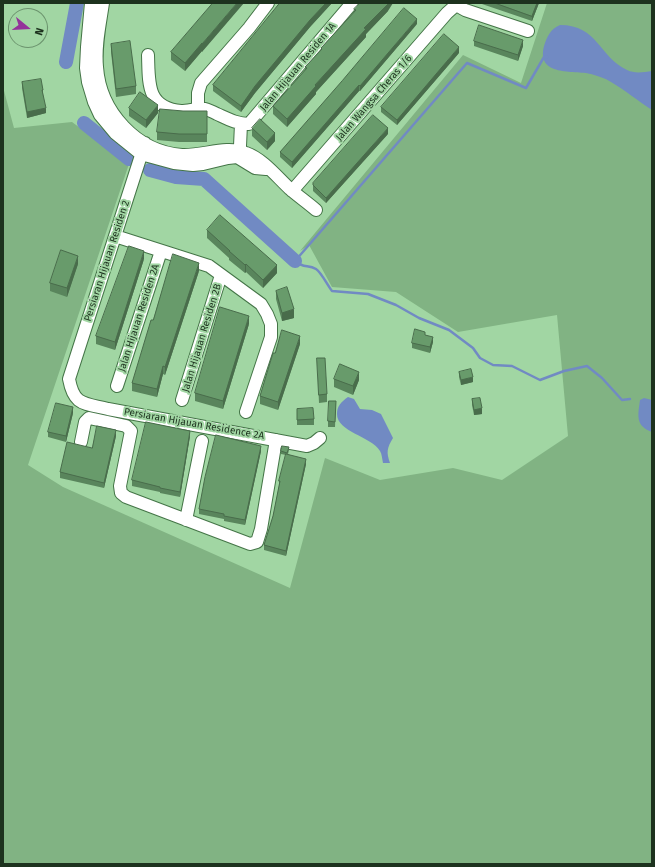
<!DOCTYPE html>
<html>
<head>
<meta charset="utf-8">
<style>
  body { margin:0 }
  #map { position:relative; width:655px; height:867px; overflow:hidden; background:#a1d6a3; font-family:"Fira Sans",sans-serif }
  canvas { display:block }
  .frame { position:absolute; inset:0; border:4px solid #1d321e; pointer-events:none }
  .north { position:absolute; left:8px; top:8px; width:40px; height:40px; box-sizing:border-box; background:#a1d6a3; border:1px solid #6c946e; border-radius:50%; rotate:108deg; font-size:11px; font-weight:700; line-height:16px; text-align:center; color:#1d321e }
  .north::after { content:''; display:block; margin:auto; width:14px; height:18px; background:#94339a; clip-path:polygon(50% 0,100% 100%,50% 72%,0 100%) }
</style>
</head>
<body>
<div id="map">
<canvas width="655" height="867"></canvas>
<div class="frame"></div>
<div class="north">N</div>
</div>
<script>
const g = document.querySelector('canvas').getContext('2d');
g.lineJoin = 'round';
function fillPath(path, color) {
  g.fillStyle = color;
  g.fill(path, 'evenodd');
}
function trace(path, color, width, dash) {
  g.strokeStyle = color;
  g.lineWidth = width;
  g.lineCap = dash ? 'butt' : 'round';
  g.setLineDash(dash || []);
  g.stroke(path);
}
function write(font, color, halo, rows, align = 'center') {
  g.font = font + ' "Fira Sans",sans-serif';
  g.lineWidth = 4;
  g.setLineDash([]);
  g.textBaseline = 'middle';
  g.strokeStyle = halo;
  g.fillStyle = color;
  for (const [text, x, y, turn = 0] of rows) {
    g.save();
    g.translate(x, y);
    g.rotate((+turn || 0) * Math.PI / 180);
    g.textAlign = isNaN(turn) ? turn : align;
    if (halo) g.strokeText(text, 0, 0);
    g.fillText(text, 0, 0);
    g.restore();
  }
}
const green = new Path2D(`
  M547 3H652V864H3V87L14 128 72 122 129 164 28 465 63 487 290 588 325 458 380 480 453 468 502 480 568 436 557 315 458 332 396 292 332 287 309 245 300 251 463 55 521 83Z`);
const water = new Path2D(`
  M560 25C598 25 599 57 627 70 635 74 644 72 652 71V110C638 101 625 90 611 82 605 78 597 76 591 74 574 70 536 77 544 46 547 37 550 29 560 25Z
  M348 397 354 399 360 409 372 410 381 414 393 438C387 448 386 452 390 463H383C382 459 382 454 380 451 371 436 337 432 337 414 337 406 341 402 348 397Z
  M644 398 652 400V432C635 426 638 415 640 400Z`);
const stream = new Path2D(`
  M547 57H544L526 88 467 63 295 261C304 269 308 264 316 269 321 272 328 286 332 291L368 294 396 305 419 318 449 330 473 348 480 358 493 365 512 366 540 380 564 371 587 366 602 378 622 400 630 399`);
const river = new Path2D(`
  M66 62 77 3
  M84 123 129 159
  M150 170 176 177 204 179 295 261`);
const minor = new Path2D(`
  M91 3 87 47 86 68 88 82 94 102 100 115 115 133 141 154 174 163 193 165 203 164 228 158 237 157 255 168 266 169
  M103 3C100 24 95 45 97 67 100 112 137 152 182 155 204 156 225 145 246 153 263 159 277 177 290 189 298 196 308 203 316 210
  M456 5 465 10 528 31
  M148 55C149 82 146 108 181 111 189 111 197 108 205 109 209 110 213 112 217 114 228 119 237 124 249 124L352 3
  M198 110V93L201 83 249 28 268 3
  M145 143 69 379C74 406 84 403 108 409L307 446 314 443 320 438
  M237 157 240 146 241 124
  M292 191 447 13 456 5
  M115 236 209 266 261 304 267 314 271 324V337L246 412
  M117 386 161 251
  M182 400 221 275
  M81 442 85 422 89 418 126 426 131 431 120 486 121 493 126 497 250 544 257 542 261 529 276 440
  M186 520 202 441`);
const wall = new Path2D(`
  M213 3 202 52V51L185 71 171 60V52Z
  M280 3H332L310 27 255 93 241 112 213 91V85Z
  M479 3H539L532 21Z
  M354 9 388 11 366 34V37L316 92V94L287 127 273 114V106L305 70V67L321 51V48L354 12Z
  M417 24 360 91H359L292 168 280 157V152Z
  M474 41 523 46 518 61 474 46Z
  M111 44 136 86V94L116 97 111 52Z
  M459 53 397 125 381 112V107Z
  M22 82 43 90V94L46 113 27 118 22 88Z
  M129 108 158 113 146 128 129 116Z
  M183 111H207V142H179L157 140V132Z
  M252 128 275 141 267 150 252 136Z
  M388 134 326 203 313 191V183Z
  M207 230 277 273 263 288 246 272 245 273 229 260V258L207 238Z
  M144 259 115 350 96 344V336Z
  M78 264 67 297 50 291V283Z
  M199 271 165 375 163 374 157 397 132 391V383Z
  M276 291 294 318 282 321 276 299Z
  M249 324 223 409 195 401V393Z
  M433 342 430 353 412 348V343Z
  M300 344 278 410 260 404V396L275 353Z
  M317 358 327 394V402L319 403Z
  M459 372 473 382 461 385 459 377Z
  M334 379 359 380 353 395 334 387Z
  M472 399 482 414 474 415 472 405Z
  M336 401 335 427H328V421Z
  M297 409 314 419V425H297Z
  M73 413 66 442 48 437V432Z
  M116 436 104 488 60 478V472L92 448Z
  M190 436 180 497 160 493V492L132 486V480Z
  M289 450 288 454 306 464 286 556 264 550V545L273 516 279 486V481L286 455 281 454V451Z
  M261 451 245 525 224 521V519L199 514V509Z`);
const shadedWall = new Path2D(`
  M237 3H244L202 52V44Z
  M326 3H332L310 27 255 93 241 112V106L255 86 310 20Z
  M389 3H393L388 11 366 34V37L316 92V94L287 127V119L364 28Z
  M537 3H539L532 21V16Z
  M417 19V24L360 91V86Z
  M523 40V46L518 61V55Z
  M202 43V51L185 71V63Z
  M459 47V53L397 125V120Z
  M359 85V91L292 168V162Z
  M158 105V113L146 128V120Z
  M46 108V113L27 118V112Z
  M388 128V134L326 203V198Z
  M275 133V141L267 150V142Z
  M144 251V259L115 350V342Z
  M78 256V264L67 297V288Z
  M199 263V271L165 375V367Z
  M246 264V272L245 273V265Z
  M277 265V273L263 288V280Z
  M294 309V318L282 321V313Z
  M249 316V324L223 409V401Z
  M300 336V344L278 410V402Z
  M433 337V342L430 353V347Z
  M163 366V374L157 397V389Z
  M359 372V380L353 395V386Z
  M473 377V382L461 385V380Z
  M73 407V413L66 442V436Z
  M482 408V414L474 415V410Z
  M116 430V436L104 488V483Z
  M190 431V436L180 497V492Z
  M261 446V451L245 525V520Z
  M306 459V464L286 556V551Z`);
const building = new Path2D(`
  M213 3H237L202 44V43L185 63 171 52Z
  M280 3H326L310 20 255 86 241 106 213 85Z
  M360 3H389L364 28 366 29 315 85 316 86 287 119 273 106 307 68 305 67 322 49 321 48 356 10 354 9Z
  M495 3H537L532 16Z
  M404 8 417 19 360 86 359 85 292 162 280 152 342 81Z
  M479 25 523 40 518 55 474 41Z
  M444 34 459 47 397 120 381 107Z
  M130 41 136 86 116 89 111 44Z
  M41 79 43 90H42L46 108 27 112 22 82Z
  M140 92 158 105 146 120 129 108Z
  M160 109 183 111H207V134H179L157 132Z
  M373 115 388 128 326 198 313 185V183Z
  M260 119 275 133 267 142 252 128Z
  M220 215 277 265 263 280 246 264 245 265 229 251H230L207 230Z
  M129 246 144 251 115 342 96 336Z
  M61 250 78 256 67 288 50 283Z
  M173 254 199 263 165 367 163 366 157 389 132 383 151 320H153Z
  M287 287 294 309 282 313 276 291Z
  M220 307 249 316 223 401 195 393Z
  M415 329 425 332V335L433 337 430 347 412 343Z
  M282 330 300 336 278 402 260 396 273 353H275Z
  M317 358H325L327 394 319 395Z
  M340 364 359 372 353 386 334 379Z
  M471 369 473 377 461 380 459 372Z
  M480 398 482 408 474 410 472 399Z
  M329 401H336L335 422 328 421Z
  M56 403 73 407 66 436 48 432Z
  M313 408 314 419 297 420V409Z
  M146 422 190 431 180 492 160 488V487L132 480Z
  M97 426 116 430 104 483 60 472 67 442 92 448Z
  M216 435 261 446 245 520 224 516V514L199 509 205 477Z
  M282 446 289 447 287 453 281 451Z
  M286 454 306 459 286 551 264 545 273 516 280 481H279Z`);
const streetNames = [
  ["Jalan Hijauan Residen 1A",298,67,-50],
  ["Jalan Wangsa Cheras 1/6",374,98,-49],
  ["Persiaran Hijauan Residen 2",107,261,-72],
  ["Jalan Hijauan Residen 2A",139,318,-72],
  ["Jalan Hijauan Residen 2B",202,338,-73],
  ["Persiaran Hijauan Residence 2A",194,424,10]
];
fillPath(green, '#81b383');
fillPath(water, '#718ac3');
trace(stream, '#718ac3', 2.5);
trace(river, '#718ac3', 14);
trace(minor, '#447547', 14);
trace(minor, '#fff', 12);
fillPath(wall, '#59855c');
fillPath(shadedWall, '#496c4b');
fillPath(building, '#689b6b');
trace(building, '#496c4b', 1);
write('10px', '#1d321e', '#a1d6a3', streetNames);
</script>
</body>
</html>
